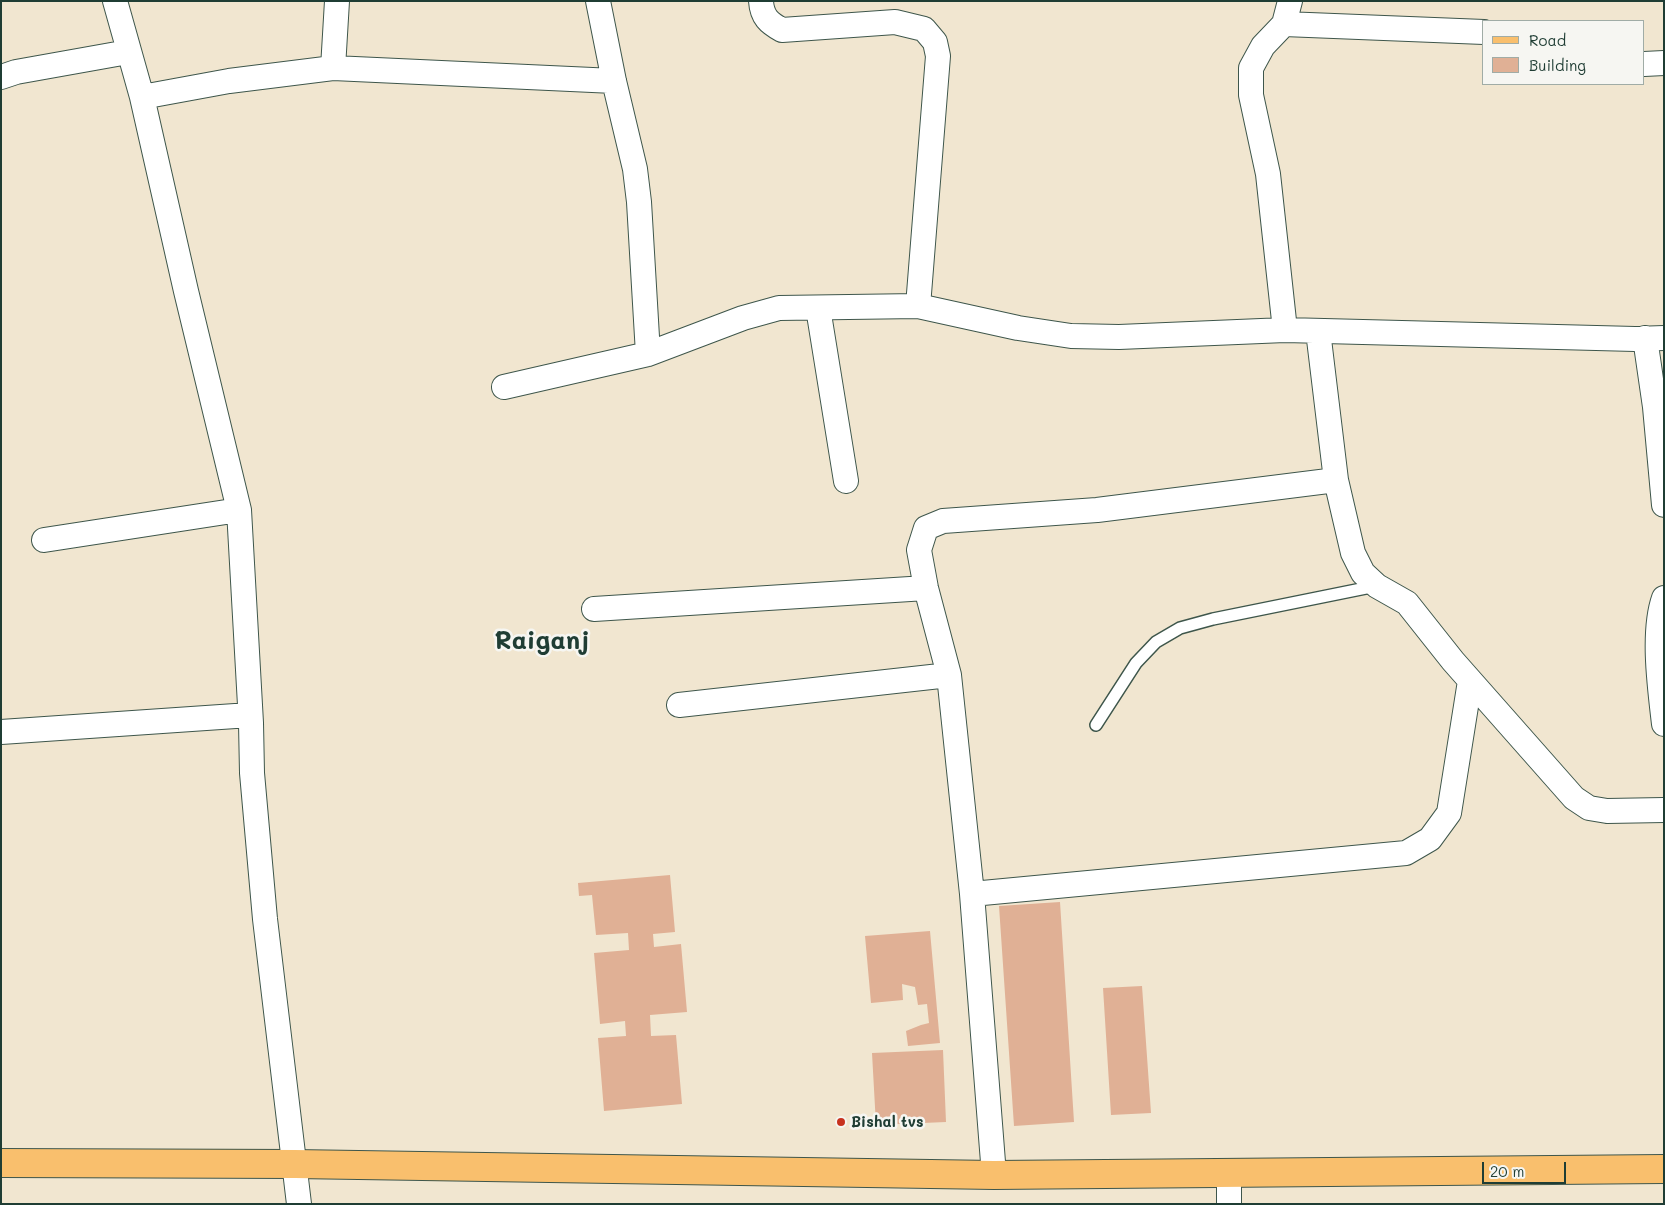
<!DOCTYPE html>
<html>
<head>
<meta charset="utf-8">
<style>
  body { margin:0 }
  #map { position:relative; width:1665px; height:1205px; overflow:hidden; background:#f1e6d0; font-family:Mali,sans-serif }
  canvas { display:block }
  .frame { position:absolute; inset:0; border:2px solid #1f3d34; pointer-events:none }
  .legend { position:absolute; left:1482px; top:20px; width:162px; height:65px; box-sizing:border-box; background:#f6f6f2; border:1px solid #a0aca6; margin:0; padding:6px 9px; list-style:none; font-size:15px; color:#1f3d34 }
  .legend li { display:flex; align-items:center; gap:10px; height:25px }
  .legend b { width:25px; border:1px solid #a0aca6 }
  .scale { position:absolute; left:1482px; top:1162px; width:84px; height:22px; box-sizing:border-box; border:2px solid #1f3d34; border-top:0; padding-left:6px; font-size:15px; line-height:18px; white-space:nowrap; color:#1f3d34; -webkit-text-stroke:4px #f6f6f2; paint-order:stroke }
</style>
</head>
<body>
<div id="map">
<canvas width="1665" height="1205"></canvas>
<div class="frame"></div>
<ul class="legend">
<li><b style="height:6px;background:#f9bf6d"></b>Road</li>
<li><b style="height:14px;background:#e0b095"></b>Building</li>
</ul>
<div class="scale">20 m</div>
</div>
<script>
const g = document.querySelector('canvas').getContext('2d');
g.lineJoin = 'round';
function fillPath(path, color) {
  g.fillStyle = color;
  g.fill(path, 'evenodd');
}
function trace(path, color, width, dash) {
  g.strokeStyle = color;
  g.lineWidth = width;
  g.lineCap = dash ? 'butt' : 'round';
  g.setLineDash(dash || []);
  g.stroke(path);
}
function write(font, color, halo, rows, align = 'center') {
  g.font = font + ' Mali,sans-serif';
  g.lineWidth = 5;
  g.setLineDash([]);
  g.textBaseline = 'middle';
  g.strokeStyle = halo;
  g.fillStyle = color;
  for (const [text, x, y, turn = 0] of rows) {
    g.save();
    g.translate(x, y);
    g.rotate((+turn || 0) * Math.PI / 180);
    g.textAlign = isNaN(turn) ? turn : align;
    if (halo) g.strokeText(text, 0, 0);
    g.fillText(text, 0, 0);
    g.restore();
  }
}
const building = new Path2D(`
  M670 875 675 932 653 934 654 947 681 944 687 1012 650 1015 651 1036 676 1035 682 1104 604 1111 598 1038 626 1036 625 1021 600 1024 594 953 629 950 628 933 596 935 592 895 579 896 578 883Z
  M1060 902 1074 1122 1014 1126 999 906Z
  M930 931 940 1043 908 1046 906 1031 921 1025 929 1023 927 1004 918 1005 915 987 902 984 903 1000 871 1003 865 936Z
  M1142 986 1151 1113 1111 1115 1103 988Z
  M943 1050 946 1122 876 1125 872 1053Z`);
const lane = new Path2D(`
  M1096 725 1136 663 1156 642 1180 628 1213 619 1376 586`);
const street = new Path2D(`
  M115 1 142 97 186 291 239 510 251 723 252 773 265 919 299 1204
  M598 1 614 81 635 169 639 202 648 354
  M761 1C762 17 769 23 782 30L895 22 924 29 935 42 938 56 918 306
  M1284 24 1484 32
  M1644 64 1664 63
  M333 68 337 1
  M1 77 16 72 128 52
  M142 97 229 81 333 68 614 81
  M818 308 846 481
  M1285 330 1268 174 1251 95V68L1263 46 1284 24 1290 1
  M1318 331 1336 480 1353 553 1363 573 1377 586 1407 603 1453 661 1574 798 1589 808 1607 811 1664 810
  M1645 338 1655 407 1664 505
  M504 387 648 354 743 318 779 308 918 306 1018 328 1071 336 1119 337 1285 330 1635 339 1664 338
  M44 540 239 510
  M1664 598C1652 632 1660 689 1664 724
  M594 609 926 588
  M679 705 949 675
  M1 732 250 715
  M972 894 1406 853 1430 839 1449 813 1470 681
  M994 1175 972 894 949 675 926 588 919 550 926 528 943 521 1097 510 1336 480
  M1229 1204V1173`);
const primary = new Path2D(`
  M1 1163 295 1164 994 1175 1664 1169`);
const markers = [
  [841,1122,5,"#c8321e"]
];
const poiNames = [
  ["Bishal tvs",851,1122]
];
const townNames = [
  ["Raiganj",542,641]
];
fillPath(building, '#e0b095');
trace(lane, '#3e564b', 14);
trace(street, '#3e564b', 26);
trace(primary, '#3e564b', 30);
trace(lane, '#fff', 11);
trace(street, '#fff', 24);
trace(primary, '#f9bf6d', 28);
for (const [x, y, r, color] of markers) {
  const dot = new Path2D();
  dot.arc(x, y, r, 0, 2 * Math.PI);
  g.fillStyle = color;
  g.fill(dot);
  trace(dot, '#f6f6f2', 2);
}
write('bold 15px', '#1f3d34', '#f6f6f2', poiNames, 'left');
write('bold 25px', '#1f3d34', '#f6f6f2', townNames);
</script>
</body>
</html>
